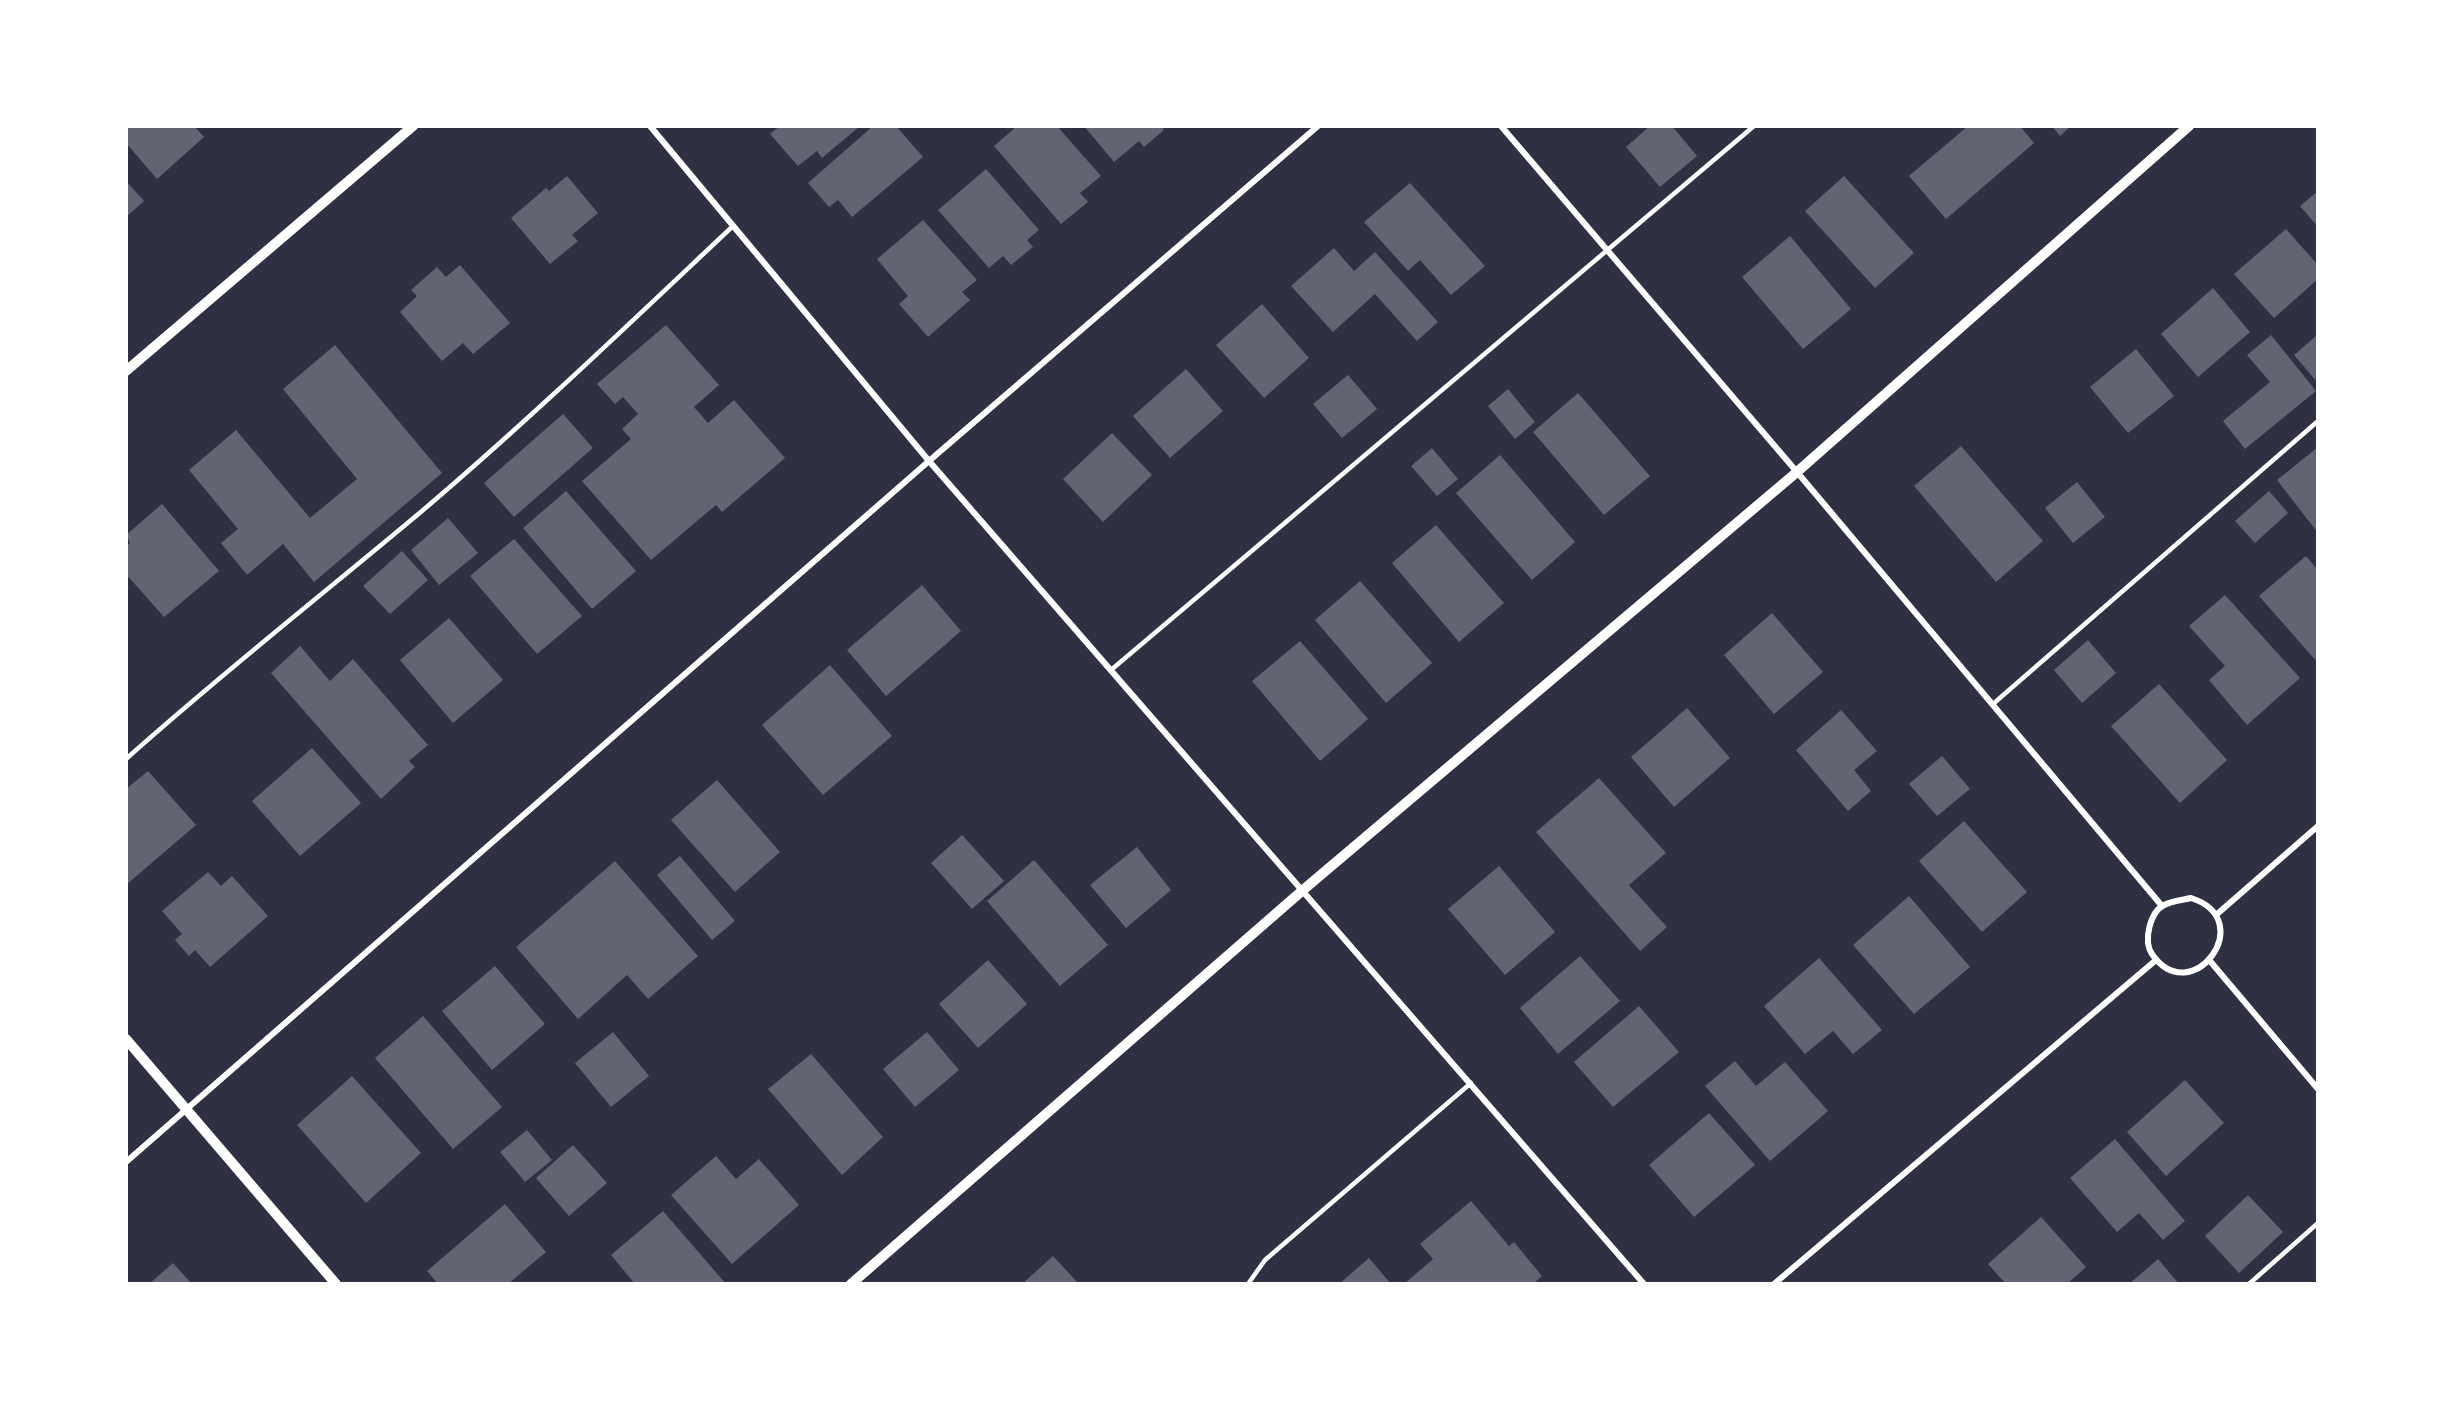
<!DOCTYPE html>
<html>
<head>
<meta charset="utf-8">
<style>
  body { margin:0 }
  #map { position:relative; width:2444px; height:1410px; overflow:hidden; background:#2d3142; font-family:Manrope,sans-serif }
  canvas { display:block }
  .frame { position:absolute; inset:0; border:128px solid #fff; pointer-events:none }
</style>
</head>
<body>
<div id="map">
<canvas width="2444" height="1410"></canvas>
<div class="frame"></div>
</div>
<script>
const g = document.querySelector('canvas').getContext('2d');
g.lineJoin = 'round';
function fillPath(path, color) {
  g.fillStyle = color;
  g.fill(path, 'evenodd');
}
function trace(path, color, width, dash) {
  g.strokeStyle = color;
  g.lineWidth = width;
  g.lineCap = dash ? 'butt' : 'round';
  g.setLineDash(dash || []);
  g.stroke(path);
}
const building = new Path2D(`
  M126 126H194L204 137 157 179 126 143Z
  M780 126H860L822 158 817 151 798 166 770 134Z
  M873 126H896L923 157 852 217 838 200 829 207 808 183Z
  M1017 126H1057L1101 176 1080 193 1088 202 1061 224 994 146Z
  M1084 126H1161L1164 130 1144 147 1139 141 1114 162Z
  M1650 126H1672L1697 156 1660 187 1626 147Z
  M1968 126H2020L2034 143 1946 219 1909 176Z
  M2052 126H2071L2060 136Z
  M986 169 1039 230 1027 240 1033 247 1011 265 1003 256 989 268 938 210Z
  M567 176 598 213 572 235 578 241 550 264 511 218 546 188 549 191Z
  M1844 176 1914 253 1875 288 1805 211Z
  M126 181 144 201 126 217Z
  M1410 183 1485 266 1451 295 1420 260 1408 271 1364 222Z
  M2318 191V227L2300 206Z
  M923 220 977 280 962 292 970 300 928 337 899 304 908 296 877 259Z
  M2286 229 2318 265V279L2274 318 2234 274Z
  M1790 236 1851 309 1803 349 1742 277Z
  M1334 248 1354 271 1375 252 1438 322 1417 341 1375 294 1333 332 1291 286Z
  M460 265 510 323 473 354 463 343 442 361 400 312 417 296 411 290 437 267 446 277Z
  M2213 288 2250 332 2198 377 2161 334Z
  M1262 304 1309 358 1264 398 1216 345Z
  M666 325 719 385 694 407 708 423 734 400 785 458 722 512 716 505 651 560 582 481 631 439 622 429 638 414 623 397 615 404 597 384Z
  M2271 335 2316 391 2245 449 2223 421 2270 382 2247 355Z
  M2316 336 2318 338V383L2294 355Z
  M335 345 442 473 314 582 283 544 247 575 221 543 238 529 189 470 236 430 310 518 357 479 283 389Z
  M2136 349 2174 396 2128 433 2090 387Z
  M1186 369 1223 411 1170 458 1133 416Z
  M1348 375 1377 409 1342 438 1313 404Z
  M1508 389 1535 422 1515 439 1488 406Z
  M1578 393 1650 476 1604 515 1533 432Z
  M563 414 593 448 514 517 484 483Z
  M1112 433 1152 475 1103 522 1063 479Z
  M1961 446 2043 541 1996 582 1914 486Z
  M2318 447V533L2277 480Z
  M1432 448 1458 479 1437 496 1411 466Z
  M1500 455 1575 542 1532 580 1456 493Z
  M2077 482 2105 517 2073 543 2045 508Z
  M566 491 636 571 592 609 523 528Z
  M2269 491 2288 513 2255 543 2235 521Z
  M162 504 219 571 164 617 126 574V546L130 543 126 535Z
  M448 518 478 553 439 585 411 550Z
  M1436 525 1504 603 1459 642 1392 563Z
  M514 539 582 616 537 654 470 576Z
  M402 551 428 580 390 614 363 586Z
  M2306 556 2318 570V663L2259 596Z
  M1360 581 1432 663 1386 703 1315 620Z
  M922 585 961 631 886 696 847 650Z
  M2225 595 2300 678 2247 725 2209 680 2225 666 2189 626Z
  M1772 613 1823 672 1774 714 1724 655Z
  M449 618 503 680 453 723 400 660Z
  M2088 640 2116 673 2082 703 2054 670Z
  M1300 641 1368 719 1320 761 1252 681Z
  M300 646 330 681 353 659 428 745 409 761 415 767 381 799 271 673Z
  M830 665 892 736 823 795 762 725Z
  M2159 684 2227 760 2180 803 2111 726Z
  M1687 708 1730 758 1674 807 1631 757Z
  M1841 710 1877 751 1854 770 1871 791 1848 811 1796 750Z
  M312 748 361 803 300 856 252 801Z
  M1942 756 1970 789 1937 816 1909 784Z
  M148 771 196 825 126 885V789Z
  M1599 778 1666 853 1629 885 1667 927 1640 951 1536 832Z
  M717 780 780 852 735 892 671 820Z
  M1964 821 2027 892 1982 932 1919 861Z
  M962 835 1004 881 972 909 931 863Z
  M1137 847 1171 890 1126 928 1090 885Z
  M680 856 735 921 712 940 657 875Z
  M1034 860 1108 945 1060 986 987 901Z
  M615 861 698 956 648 999 627 975 578 1019 516 947Z
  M1499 866 1555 932 1505 975 1448 909Z
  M208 872 221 886 232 876 268 916 210 967 195 950 189 956 175 940 182 934 162 911Z
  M1909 896 1970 967 1914 1014 1853 945Z
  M1580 956 1620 1001 1558 1054 1520 1008Z
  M1819 958 1882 1030 1853 1054 1833 1031 1805 1054 1764 1006Z
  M988 960 1027 1004 978 1048 939 1004Z
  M495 966 545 1024 492 1070 442 1011Z
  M1639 1006 1679 1052 1613 1107 1574 1062Z
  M423 1016 502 1107 453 1149 375 1058Z
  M613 1032 649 1076 611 1107 575 1063Z
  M927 1032 959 1070 915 1107 883 1069Z
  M811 1054 883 1137 842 1175 768 1089Z
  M1735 1061 1756 1086 1785 1062 1828 1111 1770 1161 1705 1086Z
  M352 1076 421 1153 366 1203 297 1125Z
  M2185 1080 2224 1123 2166 1176 2127 1132Z
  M1709 1113 1755 1165 1694 1217 1649 1165Z
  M527 1130 552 1160 525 1182 500 1152Z
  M2115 1139 2185 1221 2163 1240 2139 1213 2117 1232 2070 1178Z
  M573 1145 607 1183 569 1216 536 1178Z
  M716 1156 736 1179 759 1159 799 1205 732 1264 671 1195Z
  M2248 1195 2283 1232 2239 1273 2205 1236Z
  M1471 1201 1509 1246 1514 1242 1542 1276 1533 1284H1404L1433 1259 1420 1244Z
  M505 1204 546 1252 508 1284H438L427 1271Z
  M663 1211 726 1284H635L611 1255Z
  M2041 1217 2086 1267 2067 1284H2006L1988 1264Z
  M1053 1256 1079 1284H1022Z
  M1369 1258 1391 1284H1339Z
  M2158 1259 2179 1284H2129Z
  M173 1263 192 1284H149Z`);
const service = new Path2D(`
  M1111 670 1754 126
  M1993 704 2318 421
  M126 759C222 673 323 594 422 511 529 420 631 322 733 226
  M1248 1284 1265 1260 1471 1083
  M2249 1284 2318 1223`);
const minor = new Path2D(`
  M650 126 929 461 1644 1284
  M1501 126 1797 472 2162 906
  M2191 898C2260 920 2191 1011 2152 954 2143 941 2150 912 2164 905 2172 901 2182 900 2191 898Z
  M2216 915 2318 826
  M2210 961 2318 1089
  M126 1162 929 461 1318 126
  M1774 1284 2156 960`);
const tertiary = new Path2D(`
  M126 371 413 126
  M126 1039 336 1284
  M851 1284 1303 890 1797 472 2189 126`);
fillPath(building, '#626471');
trace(service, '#fff', 4.5);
trace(minor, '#fff', 6);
trace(tertiary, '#fff', 10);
</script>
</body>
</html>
